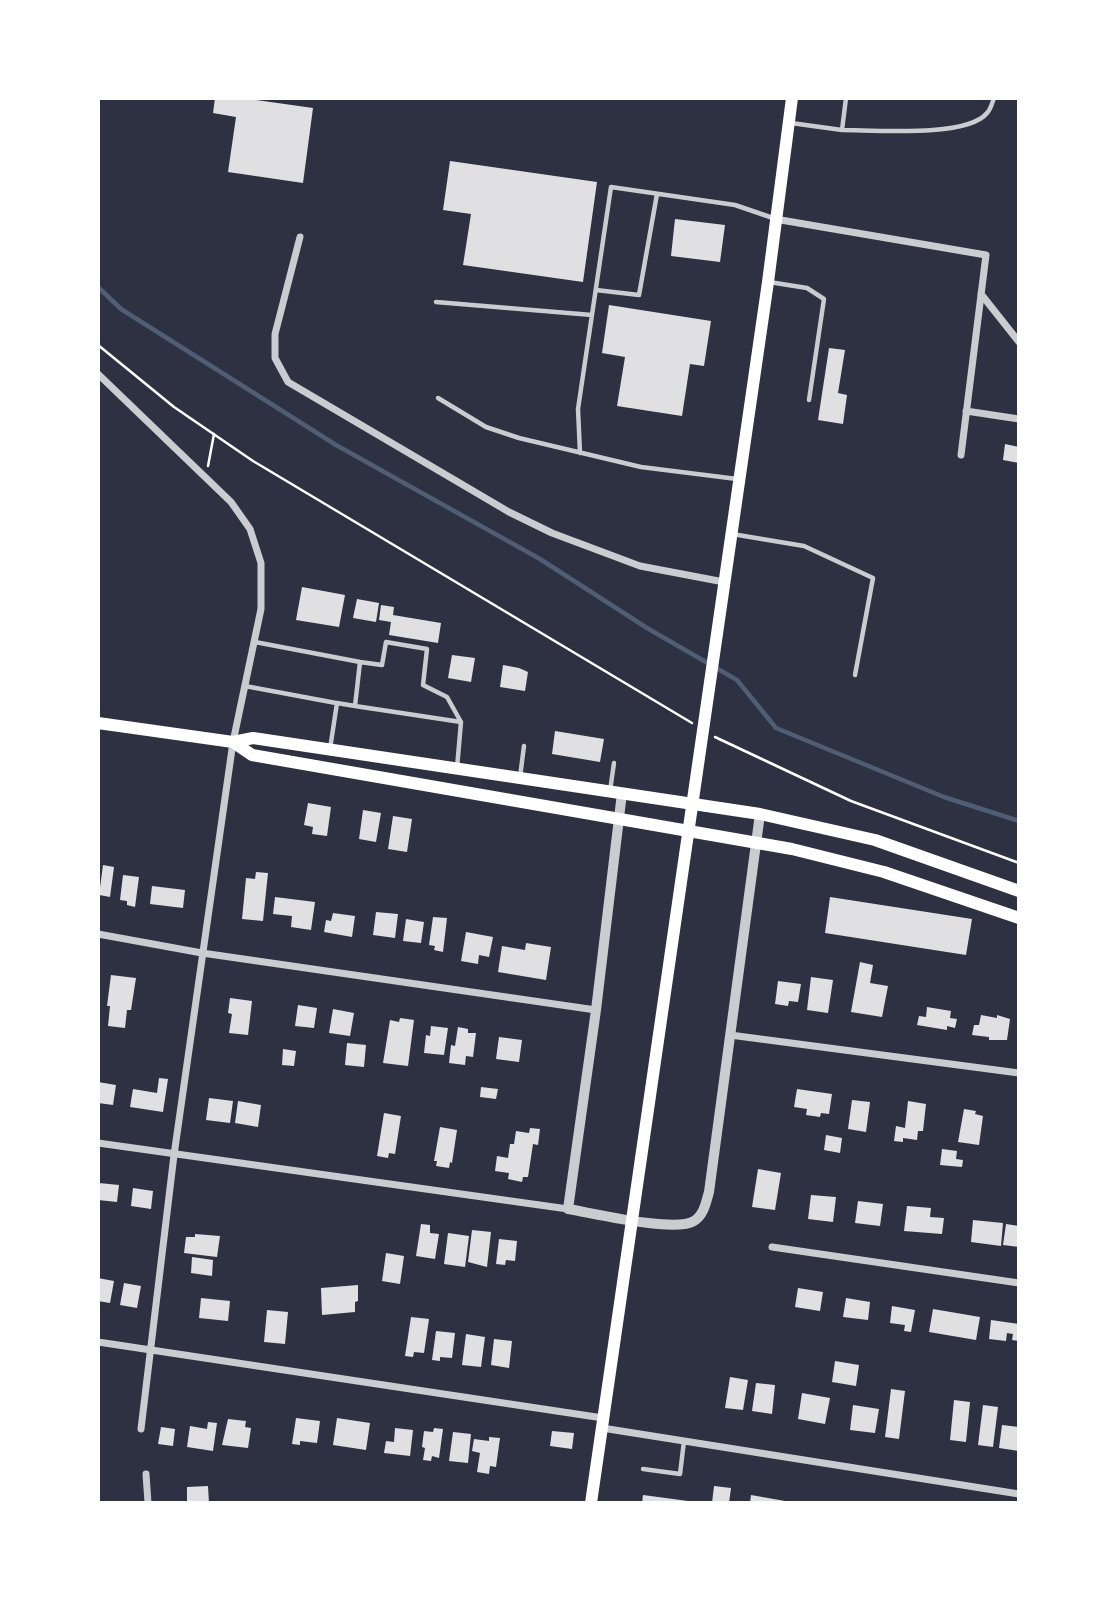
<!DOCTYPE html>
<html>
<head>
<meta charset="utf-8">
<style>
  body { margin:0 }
  #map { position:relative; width:1117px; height:1601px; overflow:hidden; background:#2d3142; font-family:"DejaVu Sans",sans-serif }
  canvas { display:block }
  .frame { position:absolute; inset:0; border:100px solid #fff; pointer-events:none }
</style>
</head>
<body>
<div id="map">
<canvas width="1117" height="1601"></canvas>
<div class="frame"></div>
</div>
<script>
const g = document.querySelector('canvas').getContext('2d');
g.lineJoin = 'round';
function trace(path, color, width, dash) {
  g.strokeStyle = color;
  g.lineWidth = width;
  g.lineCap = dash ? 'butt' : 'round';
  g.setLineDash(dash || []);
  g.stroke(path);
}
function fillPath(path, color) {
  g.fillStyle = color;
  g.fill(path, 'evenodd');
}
const stream = new Path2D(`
  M98 287 121 309 336 445 540 559 647 628 737 680 776 728 944 797 1019 821`);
const building = new Path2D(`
  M215 98H242L313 108 303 183 228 172 236 117 213 113Z
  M450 161 597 182 583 282 463 265 471 214 443 210Z
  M675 219 725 225 720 262 671 256Z
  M609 305 711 321 704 366 690 364 682 416 617 406 625 357 602 353Z
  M829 348 845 350 838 393 847 395 843 424 818 420Z
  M1005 444 1019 447V463L1003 460Z
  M302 587 345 595 339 627 296 620Z
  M357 599 379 603 376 622 353 618Z
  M381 605 394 607 393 615 441 623 438 643 389 635 391 622 379 620Z
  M452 655 475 658 471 682 448 678Z
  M503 665 519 668 528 672 525 691 500 687Z
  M555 731 604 739 600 762 552 754Z
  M308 803 331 807 327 836 312 834 313 827 304 825Z
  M363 810 381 813 376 842 359 839Z
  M393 816 412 819 407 852 388 849Z
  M103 865 114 867 110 897 99 895Z
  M256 872 268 873 263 921 242 919 246 878 255 879Z
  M123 875 139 877 135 907 127 905V901L120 900Z
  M152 886 185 890 183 908 150 904Z
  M275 897 315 902 311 930 291 927 292 916 273 914Z
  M830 897 972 919 966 955 825 933Z
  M376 912 398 914 395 938 373 935Z
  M333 913 355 916 352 937 324 932 326 920 331 921Z
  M433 917 447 918 443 952 434 950 435 946 429 945Z
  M406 919 424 922 421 943 403 941Z
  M466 932 493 937 489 957 479 955 478 964 461 961Z
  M526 943 551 947 546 980 498 972 502 946 525 950Z
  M860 962 873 965 870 983 888 986 882 1017 851 1012Z
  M111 975 136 978 131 1010H127L125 1028 108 1026 110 1006H107Z
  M811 977 833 980 828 1013 807 1010Z
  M778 981 801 984 798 1002 789 1001 788 1006 775 1004Z
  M230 998 252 1001 248 1035 229 1033 232 1014 228 1013Z
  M298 1005 317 1008 314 1028 295 1026Z
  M927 1007 951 1011 950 1018 957 1019 955 1028 947 1026V1030L917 1025 919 1016 926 1017Z
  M333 1009 354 1013 350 1036 329 1033Z
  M981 1015 997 1018V1015L1010 1019 1007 1040H989V1037L972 1035 974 1025H979Z
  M400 1018 414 1020 408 1066 383 1063 390 1020 399 1022Z
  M431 1026 448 1028 444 1055 424 1053 426 1035 430 1036Z
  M458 1027 468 1029V1033H476L473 1057 466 1056 465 1065 449 1063 451 1045 455 1046Z
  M499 1037 522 1040 519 1062 496 1059Z
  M347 1043 366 1045 364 1067 345 1065Z
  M283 1049 296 1051 294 1066 282 1065Z
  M159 1078 168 1079 163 1112 130 1107 133 1089 157 1093Z
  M98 1082 116 1085 113 1105 98 1103Z
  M481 1087 498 1089 496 1099 480 1097Z
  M797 1089 832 1094 829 1114 821 1113 820 1117 806 1115 807 1109 794 1107Z
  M209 1098 233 1101 230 1123 206 1120Z
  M852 1100 870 1102 866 1132 848 1129Z
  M238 1101 261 1105 258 1127 235 1123Z
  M908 1101 926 1104 923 1131H918L917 1140 903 1138V1142L894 1141 896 1126 905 1128Z
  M964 1109 976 1111 975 1114 983 1116 979 1145 958 1142Z
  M384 1113 401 1116 395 1154 389 1153 388 1158 377 1156Z
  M440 1127 457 1130 452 1163 450 1162 449 1168 436 1166 437 1161H434Z
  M530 1128 540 1129 538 1145 533 1144 528 1177H523L522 1182 508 1179 509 1173 495 1171 497 1156 508 1158 510 1144H514L516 1131 529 1133Z
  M826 1135 842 1138 840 1153 824 1150Z
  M942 1149 957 1151 956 1159 963 1160 962 1167 940 1165Z
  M758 1169 781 1173 775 1210 752 1207Z
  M99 1183 119 1185 117 1202 98 1200Z
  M133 1188 153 1191 151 1209 131 1206Z
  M811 1195 836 1197 833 1222 808 1219Z
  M858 1201 883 1204 880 1226 855 1223Z
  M907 1206 931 1208 930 1217 944 1218 942 1234 904 1231Z
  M973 1220 1003 1223 1001 1246 971 1242Z
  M421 1224 430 1225V1233L439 1234 435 1259 416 1256Z
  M1006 1224 1019 1226V1247L1003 1245Z
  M472 1230 491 1232 487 1267 468 1262Z
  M448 1233 469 1236 465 1267 444 1264Z
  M195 1234 220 1236 217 1257 184 1253 186 1237H195Z
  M499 1239 517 1241 515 1261 506 1260 505 1265 496 1264Z
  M386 1253 404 1256 400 1284 382 1281Z
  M192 1257 213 1260 212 1276 191 1273Z
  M98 1278 114 1281 110 1303 98 1301Z
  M124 1283 141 1286 137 1308 120 1305Z
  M358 1285V1301L355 1302V1312L322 1315 321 1288Z
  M798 1288 823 1292 820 1311 795 1307Z
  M201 1298 230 1301 228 1321 199 1318Z
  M846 1298 870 1302 868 1320 843 1317Z
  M892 1306 915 1310 911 1332 904 1331 905 1325 890 1323Z
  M933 1309 980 1317 976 1340 929 1332Z
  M267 1310 288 1312 285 1344 264 1342Z
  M411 1317 429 1319 424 1353 414 1352 413 1357 405 1356Z
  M991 1320 1019 1324V1341L1012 1340 1013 1334 1007 1333 1006 1341 989 1339Z
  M436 1331 455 1333 452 1358 440 1357V1361L432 1360Z
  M466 1334 485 1337 481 1367 462 1365Z
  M494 1339 512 1341 509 1368 491 1365Z
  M835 1361 859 1365 856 1386 832 1382Z
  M730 1377 748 1380 743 1410 725 1408Z
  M756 1383 775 1385 772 1414 752 1411Z
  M891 1389 905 1391 899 1439 885 1437Z
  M802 1393 830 1398 825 1424 798 1419Z
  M954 1400 970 1402 966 1442 950 1440Z
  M853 1405 879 1409 875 1433 850 1430Z
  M983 1405 998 1407 993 1447 978 1445Z
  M296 1418 320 1421 317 1443 300 1441V1445L292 1444Z
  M337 1418 370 1423 366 1450 333 1445Z
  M228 1419 246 1421 245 1427 251 1428 248 1448 222 1445Z
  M208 1422 217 1423 213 1451 187 1447 190 1426 207 1429Z
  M1002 1425 1019 1427V1451L999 1448Z
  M161 1427 175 1429 173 1446 158 1444Z
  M395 1428 413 1430 410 1456 384 1453 386 1441 394 1442Z
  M434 1428 443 1429 439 1458 432 1456 431 1461 423 1460 425 1448 422 1447 424 1431 433 1432Z
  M552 1431 574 1433 572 1449 550 1446Z
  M453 1432 471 1434 468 1463 449 1461Z
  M489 1437 500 1438 496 1467 490 1466 489 1474 477 1472 480 1453 472 1451 474 1439 489 1441Z
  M208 1486 209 1503H187V1487Z
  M714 1486 731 1488 729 1503H712Z
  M643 1495 688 1501V1503H642Z
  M751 1495 785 1501 784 1503H750Z`);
const path = new Path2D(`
  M98 345 174 407 253 461 692 723
  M208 466 214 434
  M715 737 851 801 1019 863`);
const service = new Path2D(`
  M846 98 842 130C873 130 967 138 987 113 991 109 992 103 994 98
  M791 123 842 130
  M769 282 807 288 824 299 809 400
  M596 290 639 295 657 194
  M436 302 592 315
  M438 398 486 427 519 438 641 467 737 479
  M580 453 578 409 611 187 735 205 773 218
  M732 534 804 546 873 578 855 675
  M255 642 360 662
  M245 686 336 703
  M355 706 461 722
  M330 749 337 703 355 706 360 662 382 665 386 642 427 649 423 685 447 697 461 722 457 768
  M520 777 524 746
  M610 791 614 763
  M643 1469 680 1474 684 1441`);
const minor = new Path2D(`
  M775 219 986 255 961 455
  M300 237 275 334V358L288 382 509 512 552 533 640 566 724 582
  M981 294 1019 342
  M98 374 231 502 250 529 261 563V609L233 742 174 1155 141 1429
  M966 411 1019 419
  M98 934 202 953 596 1010
  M730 1035 1019 1073
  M98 1143 568 1209
  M772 1247 1019 1283
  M98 1342 603 1418
  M602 1428 1019 1494
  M146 1474 148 1503`);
const tertiary = new Path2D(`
  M622 793 596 1010 568 1209C593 1213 675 1233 694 1221 704 1215 706 1202 709 1192L760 814`);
const secondary = new Path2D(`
  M98 723 233 742 253 738 760 814 875 840 1019 891
  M233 742 252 755 792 849 884 872 1019 918
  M591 1503 768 282 792 98`);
trace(stream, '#4f5d75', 4.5);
fillPath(building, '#e0e0e3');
trace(path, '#fff', 2.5);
trace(service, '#caccd0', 4.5);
trace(minor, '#caccd0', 7);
trace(tertiary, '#caccd0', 10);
trace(secondary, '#fff', 12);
</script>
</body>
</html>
